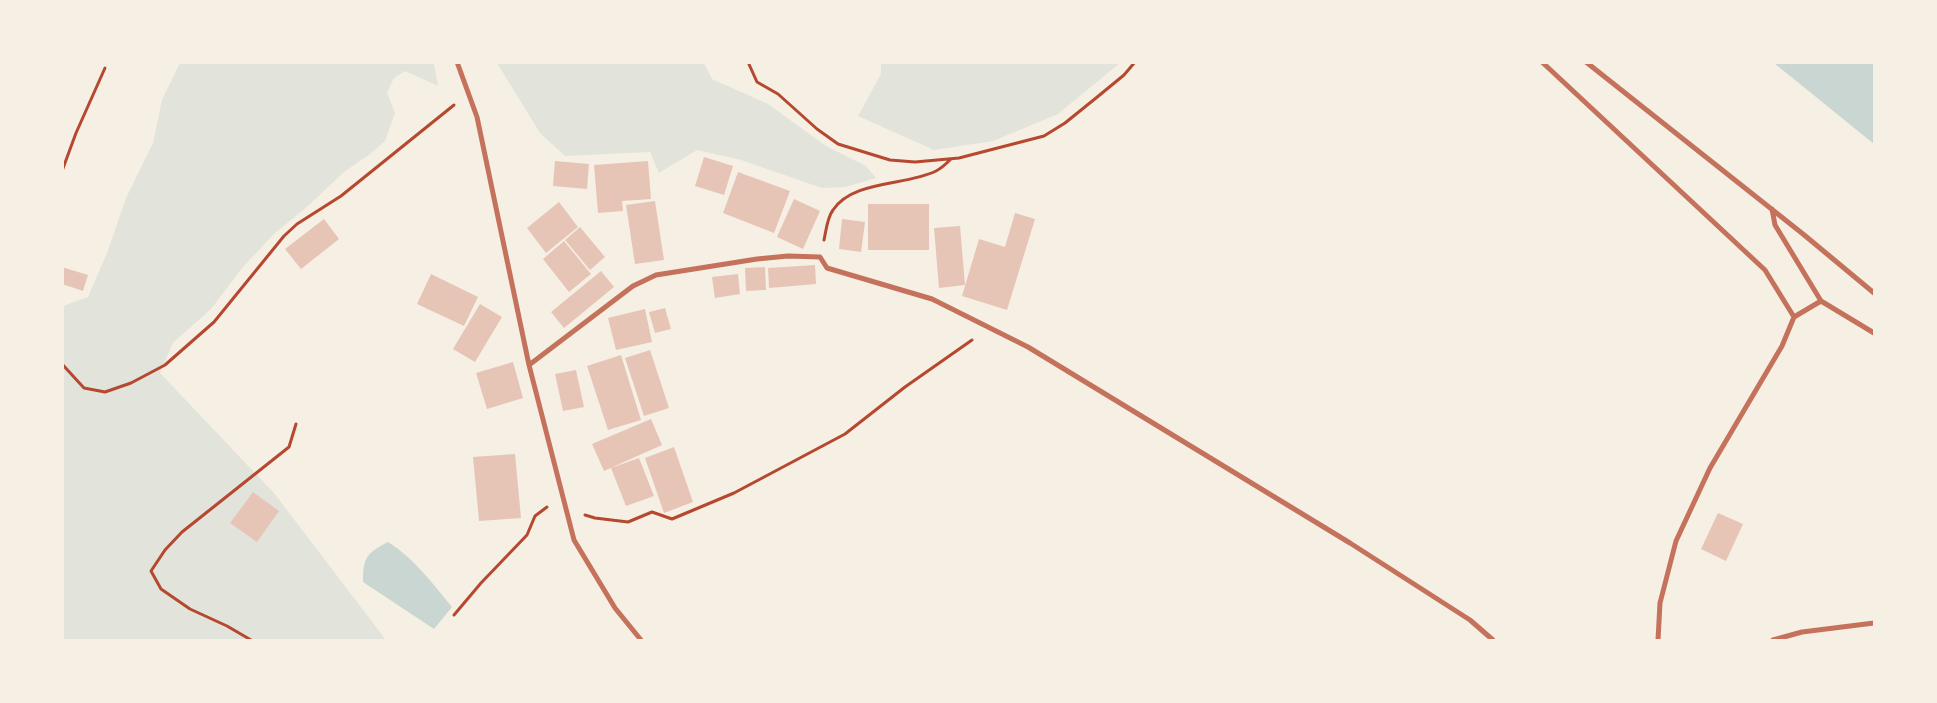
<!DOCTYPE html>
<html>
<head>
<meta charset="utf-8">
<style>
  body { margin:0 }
  #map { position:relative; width:1937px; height:703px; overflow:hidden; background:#f6efe4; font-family:Spectral,serif }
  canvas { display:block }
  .frame { position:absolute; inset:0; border:64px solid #f6efe4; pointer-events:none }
</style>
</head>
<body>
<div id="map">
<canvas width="1937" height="703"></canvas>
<div class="frame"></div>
</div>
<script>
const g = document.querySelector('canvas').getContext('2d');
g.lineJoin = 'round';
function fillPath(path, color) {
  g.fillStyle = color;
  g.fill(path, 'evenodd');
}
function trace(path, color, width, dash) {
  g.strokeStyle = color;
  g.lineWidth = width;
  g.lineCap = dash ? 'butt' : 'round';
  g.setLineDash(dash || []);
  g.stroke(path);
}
const green = new Path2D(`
  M180 63H434L438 86 405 71 394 78 387 93 395 113 385 141 370 154 344 172 309 205 274 234 243 267 211 309 173 343 160 373 274 493 386 640H63V306L88 297 107 253 126 198 153 143 162 100Z
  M497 63H704L712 79 768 104 826 146 866 166 876 178 845 187 822 188 741 160 697 150 659 173 650 152 565 156 540 133Z
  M881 63V62L1120 63 1058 114 993 141 934 150 858 116 881 74Z`);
const water = new Path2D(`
  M1774 63H1874V144Z
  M388 542C414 558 433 584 452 607L434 629 363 582C363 557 367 553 388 542Z`);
const building = new Path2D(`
  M704 157 733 166 724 195 695 186Z
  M555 161 589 164 587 189 553 186Z
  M648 161 651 199 622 201 623 211 598 213 594 165Z
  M738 172 790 191 774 233 723 213Z
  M794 199 820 211 803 249 777 237Z
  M655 201 664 260 635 264 626 205Z
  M559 202 578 227 546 253 527 228Z
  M868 204H929V250H868Z
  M1015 213 1035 219 1007 310 962 296 979 239 1005 247Z
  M324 219 339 239 301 269 285 249Z
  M842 219 865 222 861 252 839 249Z
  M960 226 965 285 939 288 934 228Z
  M580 227 605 257 590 270 565 240Z
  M564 241 591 274 569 292 543 259Z
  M815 265 816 284 769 288 768 268Z
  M62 267 88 275 83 291 62 284Z
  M765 267 766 290 746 291 745 268Z
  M601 271 614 287 564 328 551 312Z
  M431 274 478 297 464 326 417 304Z
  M738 274 740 294 715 298 712 277Z
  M480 304 502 317 475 362 453 349Z
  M665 308 671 329 655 333 649 312Z
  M645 309 652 342 616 350 608 318Z
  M650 350 669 408 644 416 625 358Z
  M621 355 641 420 608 430 587 366Z
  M513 362 523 398 487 409 476 373Z
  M576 370 584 407 563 411 555 374Z
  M651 419 662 445 604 471 592 444Z
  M674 447 693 502 664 513 645 458Z
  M515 454 521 518 479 521 473 457Z
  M639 458 654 496 626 506 611 468Z
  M253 492 279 511 257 542 230 523Z
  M1718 513 1743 524 1726 561 1701 549Z`);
const path = new Path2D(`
  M748 62 757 82 778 94 817 129 838 144 890 160 915 162 959 158 1044 136 1065 123 1096 98 1124 75 1135 62
  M62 171 76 133 105 68
  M824 240C826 231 827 218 833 210 853 180 906 186 936 171 942 168 947 163 951 159
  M62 364 84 388 105 392 131 383 165 365 214 322 284 236 297 224 341 196 454 105
  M585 515 595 518 628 522 652 512 672 519 734 493 845 434 905 387 972 340
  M454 615 481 583 527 535 535 516 547 507
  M251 640 227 626 190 609 161 589 151 571 165 550 182 532 289 447 296 424`);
const minor = new Path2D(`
  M457 62 477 117 529 365 574 540 615 608 641 640
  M1542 62 1765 270 1794 317 1782 346 1710 468 1676 541 1660 603 1658 640
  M1586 62 1803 234 1874 293
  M1772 209 1775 225 1821 301
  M1794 317 1821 301 1874 333
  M529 365 633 286 656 275 757 259 788 256 820 257 827 268 932 299 1028 347 1350 543 1470 620 1493 640
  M1773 640 1802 632 1874 623`);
fillPath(green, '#e2e4dc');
fillPath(water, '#c9d6d2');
fillPath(building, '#e6c5b7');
trace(path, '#b5482f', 3);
trace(minor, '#c5725c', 5);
</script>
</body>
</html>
